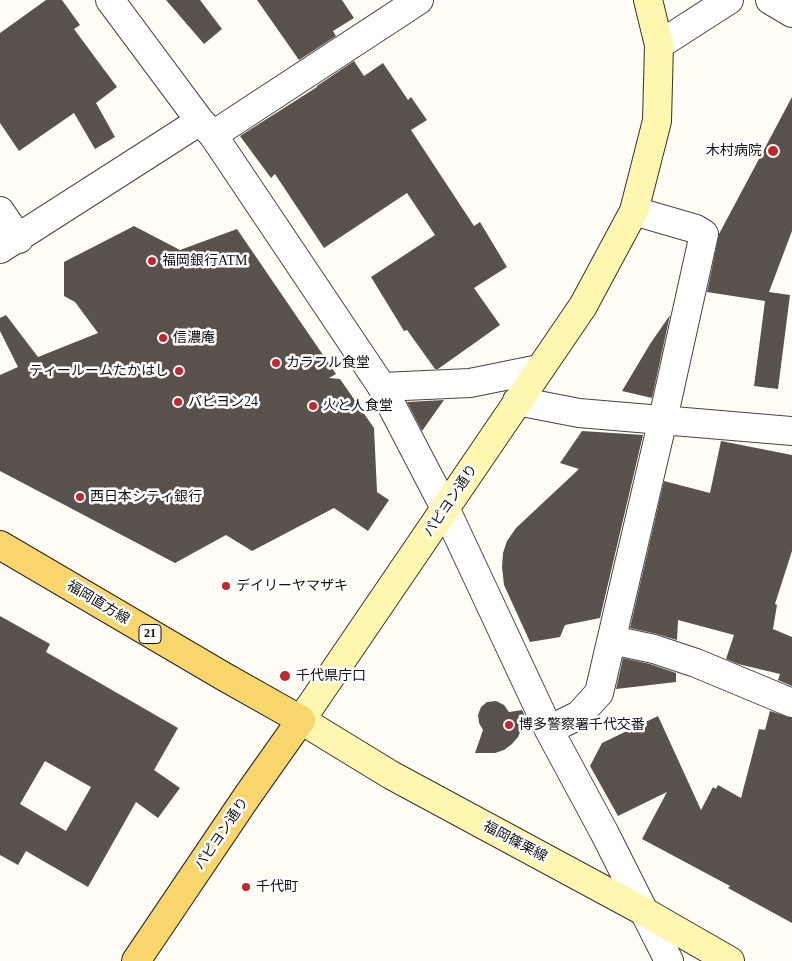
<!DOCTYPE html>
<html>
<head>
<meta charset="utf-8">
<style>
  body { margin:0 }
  canvas { display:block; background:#fffdf5 }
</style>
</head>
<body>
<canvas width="792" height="961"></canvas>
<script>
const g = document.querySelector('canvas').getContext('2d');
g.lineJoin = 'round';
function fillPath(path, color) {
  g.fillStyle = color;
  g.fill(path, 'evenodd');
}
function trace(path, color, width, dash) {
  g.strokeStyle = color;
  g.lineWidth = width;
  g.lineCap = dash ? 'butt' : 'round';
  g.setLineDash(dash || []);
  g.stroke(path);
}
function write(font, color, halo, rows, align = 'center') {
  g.font = font + ' "Times New Roman","Noto Sans JP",serif';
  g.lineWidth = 5;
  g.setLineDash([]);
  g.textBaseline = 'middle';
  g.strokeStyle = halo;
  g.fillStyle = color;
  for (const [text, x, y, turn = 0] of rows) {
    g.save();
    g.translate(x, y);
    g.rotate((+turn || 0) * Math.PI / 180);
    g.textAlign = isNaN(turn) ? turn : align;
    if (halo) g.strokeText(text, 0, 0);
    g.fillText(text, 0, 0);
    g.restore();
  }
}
const building = new Path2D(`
  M46 0H62L80 25 74 29 117 87 96 103 115 137 95 149 74 113 19 151 0 123V33Z
  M166 0H200L222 29 204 44Z
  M257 0H342L354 18 333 31 336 36 299 60Z
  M354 61 364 76 383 63 408 100 411 97 427 120 411 130 474 226 480 222 507 267 474 288 500 325 438 369H435L407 330 404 331 371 277 435 235 407 193 324 248 275 174 271 178 240 136 317 87V86Z
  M792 97V231L769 292 790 295 778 389 754 386 765 301 707 292 719 234Z
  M134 226 180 250 237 229 336 374 329 378 340 379 374 428 377 492 389 500 368 531 334 508 252 551 226 535 175 563 0 471V375L18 367 0 331V318L6 315 38 357 98 333 75 302 64 296V262Z
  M670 315 652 398 622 391 650 344Z
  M444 400 422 431 407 402Z
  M582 431 643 435 600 618 565 625 560 637 530 642 504 585 502 567 503 553 507 541 516 528 579 469 560 463Z
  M721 441 792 455V551L775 604 777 605 773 629 792 637V686L778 680 780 674 738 664 726 659 734 635 678 620 677 640 657 634 630 628 664 481 710 493Z
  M0 616 50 644 46 652 178 728 154 770 180 788 158 818 136 802 88 887 26 851 18 865 0 855ZM45 761 91 787 66 831 20 804Z
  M623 658 650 664 676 673V682L616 689Z
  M496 701 504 705 509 712 522 710 524 714 522 728 518 737 512 744 504 750 495 753H475L483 730 479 723 478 715 481 707 487 702Z
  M770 711 792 718V923L728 888 730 886 642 839 667 792 618 816 590 766 602 743 658 716 701 810 713 787 716 789 718 785 741 798 759 729 765 730Z`);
const minor = new Path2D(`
  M770 0 792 13
  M213 135 419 0
  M0 211 19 239
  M0 249 200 121
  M382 387 470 383 539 369
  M517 401 579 413 792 431
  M446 510 549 730 604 832 669 961
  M612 640 654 649 696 663 792 703
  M549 730 579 715 599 693 663 419 704 234 696 229 634 211`);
const tertiary = new Path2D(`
  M110 0 200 121 213 135 382 387 446 510
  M659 45 729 0`);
const secondary = new Path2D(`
  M648 0 659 45 657 121 634 211 583 306 301 720 391 775 643 911 730 961`);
const primary = new Path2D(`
  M0 545 223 676 301 720 248 795 136 961`);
const markers = [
  [773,151,6,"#c4262e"],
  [152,261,5,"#c4262e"],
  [163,338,5,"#c4262e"],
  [276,363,5,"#c4262e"],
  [179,371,5,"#c4262e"],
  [178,402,5,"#c4262e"],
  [313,406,5,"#c4262e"],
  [80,497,5,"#c4262e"],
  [226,586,5,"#c4262e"],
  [285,676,6,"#c4262e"],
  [509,725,5,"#c4262e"],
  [246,887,5,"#c4262e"]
];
const shields = [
  [150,634,22]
];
const shieldNames = [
  ["21",150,634]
];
const poiNames = [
  ["木村病院",762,151,"right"],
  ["福岡銀行ATM",162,261],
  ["信濃庵",173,338],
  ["カラフル食堂",286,363],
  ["ティールームたかはし",169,371,"right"],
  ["パピヨン24",188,402],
  ["火と人食堂",323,406],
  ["西日本シティ銀行",90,497],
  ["デイリーヤマザキ",236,586],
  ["千代県庁口",296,676],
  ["博多警察署千代交番",519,725],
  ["千代町",256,887]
];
const streetNames = [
  ["パピヨン通り",451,501,-56],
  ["福岡直方線",98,603,31],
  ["パピヨン通り",222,834,-56],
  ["福岡篠栗線",515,842,28]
];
fillPath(building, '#5a524d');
trace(minor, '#444', 30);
trace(tertiary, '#444', 30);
trace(secondary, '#333', 30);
trace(primary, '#222', 30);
trace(minor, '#fff', 28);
trace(tertiary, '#fff', 28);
trace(secondary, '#fff6b0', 28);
trace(primary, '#f9d66b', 28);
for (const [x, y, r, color] of markers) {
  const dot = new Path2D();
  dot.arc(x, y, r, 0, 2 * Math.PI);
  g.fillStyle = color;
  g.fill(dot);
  trace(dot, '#fff', 2);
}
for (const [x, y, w] of shields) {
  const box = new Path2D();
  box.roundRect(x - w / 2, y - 9.5, w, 19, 4);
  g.fillStyle = '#fff';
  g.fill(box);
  trace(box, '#111', 1);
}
write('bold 12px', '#111', null, shieldNames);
write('14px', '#111', '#fff', poiNames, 'left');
write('14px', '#111', '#fff', streetNames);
</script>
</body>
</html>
